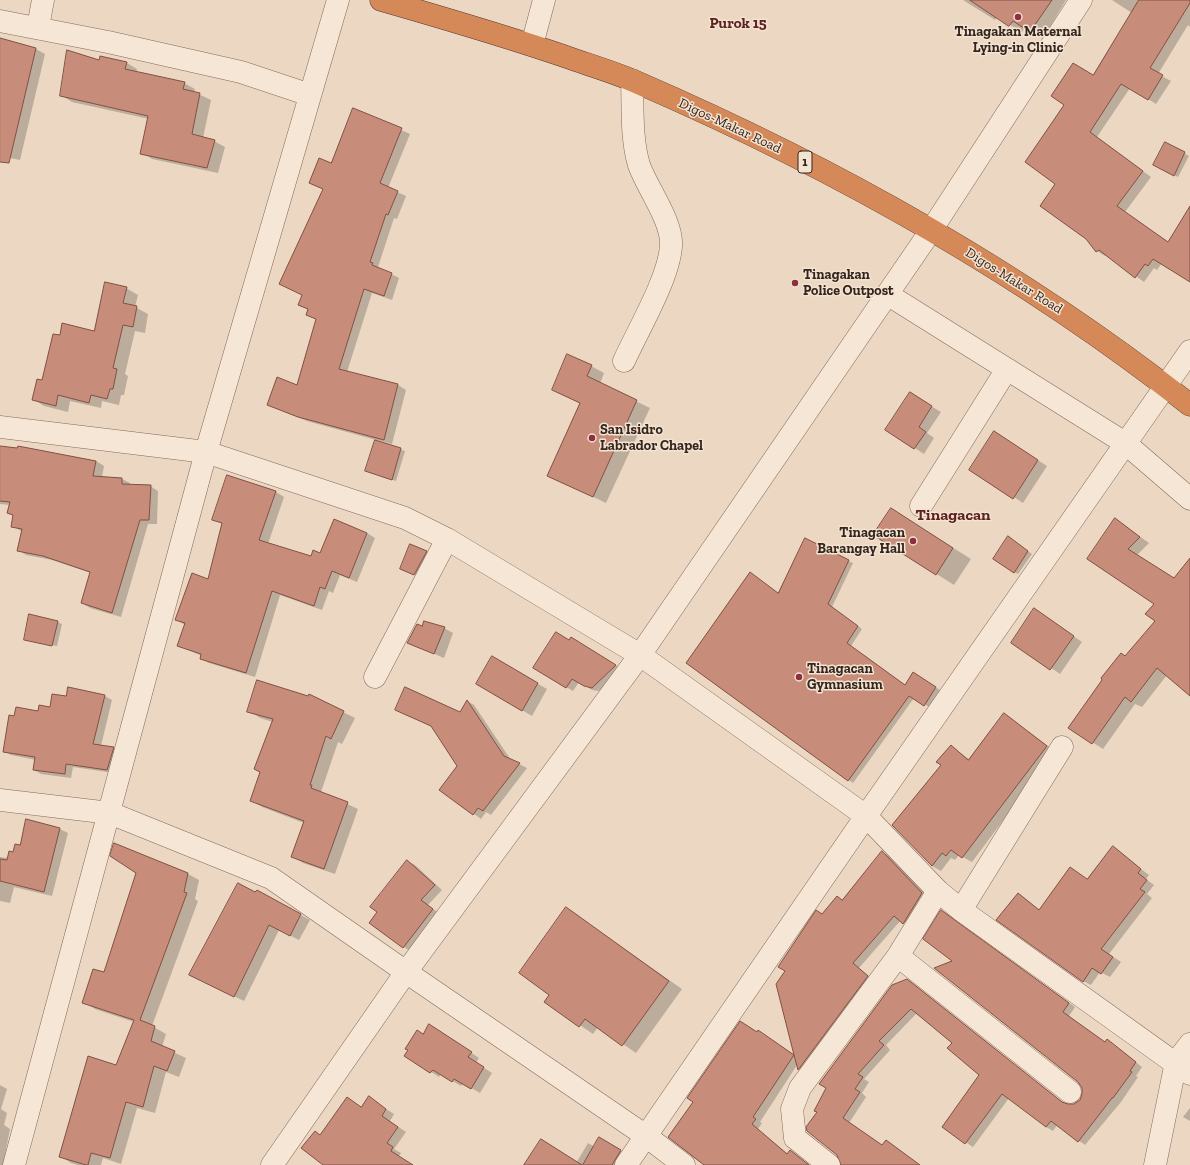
<!DOCTYPE html>
<html>
<head>
<meta charset="utf-8">
<style>
  body { margin:0 }
  canvas { display:block; background:#ebd7c2 }
</style>
</head>
<body>
<canvas width="1190" height="1165"></canvas>
<script>
const g = document.querySelector('canvas').getContext('2d');
g.lineJoin = 'round';
function fillPath(path, color) {
  g.fillStyle = color;
  g.fill(path, 'evenodd');
}
function trace(path, color, width, dash) {
  g.strokeStyle = color;
  g.lineWidth = width;
  g.lineCap = dash ? 'butt' : 'round';
  g.setLineDash(dash || []);
  g.stroke(path);
}
function write(font, color, halo, rows, align = 'center') {
  g.font = font + ' "Zilla Slab",serif';
  g.lineWidth = 3;
  g.setLineDash([]);
  g.textBaseline = 'middle';
  g.strokeStyle = halo;
  g.fillStyle = color;
  for (const [text, x, y, turn = 0] of rows) {
    g.save();
    g.translate(x, y);
    g.rotate((+turn || 0) * Math.PI / 180);
    g.textAlign = isNaN(turn) ? turn : align;
    if (halo) g.strokeText(text, 0, 0);
    g.fillText(text, 0, 0);
    g.restore();
  }
}
const shadow = new Path2D(`
  M963 0H1066L1043 38 1025 27 1022 32 997 17 995 20Z
  M1112 0H1190V27L1188 25 1158 74 1171 81 1156 104 1130 88 1097 137 1151 177 1125 212 1169 243 1190 208V281L1162 263 1157 270 1154 268 1144 282 1107 255 1105 256 1097 251 1057 184 1093 76 1132 13Z
  M0 39 36 49 45 54 20 160 0 156Z
  M100 61 127 63 137 69 136 73 184 83 195 89 194 92 211 100 203 138 214 141 225 147 218 173 152 159 142 153 149 119 72 102 61 95Z
  M353 109 410 134 388 188 406 196 397 219 394 218 378 267 399 278 392 300 372 293 347 372 398 385 406 390 392 444 377 440V442L405 451 396 481 366 471 376 440 307 421 268 405 298 386 317 320 307 314 309 310 299 305 303 295 281 284 324 189 310 183 332 165Z
  M1166 143 1189 156 1178 177 1159 167Z
  M126 288 138 295 135 307 148 314 145 333 135 331 125 374 128 376 124 395H121L119 405 102 401 101 408 70 401 68 412 44 406 33 399 43 381 60 336 95 332Z
  M591 366 604 373 600 384 650 408 606 503 548 475 581 404 553 390Z
  M919 399 941 412 927 433 934 438 924 454 887 430Z
  M1003 438 1047 466 1023 503 970 469Z
  M0 447 18 450 19 447 96 461 104 466 102 477 122 479 130 483V485L150 486 158 491 157 524H148L121 617 90 608 82 603 91 573 52 560 26 555 18 550 23 532 12 526 14 516 9 513 10 505 0 504Z
  M228 476 276 492 284 497 268 544 311 558 367 533 375 538 357 582 340 575 333 593 329 591 322 610 280 595 255 677 209 663 201 658 202 656 179 646 185 625 176 620 208 580 223 524 214 519Z
  M891 509 971 559 954 585 875 535Z
  M1115 519 1149 543 1137 555 1174 579 1190 565V695L1167 675 1142 707 1135 704 1103 749 1070 728 1156 621 1155 604 1088 559Z
  M1012 540 1032 554 1018 574 1014 572Z
  M426 552 430 554 419 576 406 571Z
  M848 561 853 563 832 607 862 629 851 646 905 685 918 676 940 690 929 707 914 698 853 783 687 663 755 576 779 594Z
  M1035 610 1082 642 1060 674 1013 642Z
  M57 622 62 624 57 646 25 640Z
  M422 627 444 628 453 633 444 658 408 643Z
  M571 638 622 669 599 691 592 690 579 682 573 691 534 668Z
  M492 658 547 689 532 716 477 684Z
  M309 695 355 718 342 744 338 742 321 792 358 809 335 874 303 863 292 856 304 823 262 807 251 800 261 772 273 722 260 718 249 711 309 697Z
  M105 696 112 700 101 746 113 748 120 752 114 773 73 767 71 778 41 774 34 770 36 760 11 755 4 751 15 717 51 708 67 697Z
  M467 701 474 705 511 760 527 768 491 815 486 812 481 819 440 790 458 766 432 727 396 710 460 713Z
  M1004 714 1055 751 972 862 959 855 955 860 951 858 941 871 932 866 942 765 951 746 969 759Z
  M60 829 68 833 52 896 14 887 10 903 0 901V857L8 858 21 846Z
  M1113 848 1149 875 1146 879 1154 885 1147 894 1152 898 1109 954 1121 962 1110 977 1100 972 1091 985 1083 981 1019 894 1040 910 1088 880Z
  M882 852 889 856 929 897 911 927 901 920 859 968 874 980 805 1073 799 1069 797 1065 760 1122 762 1123 758 1129 788 1154 790 1151 810 1165H706L757 1033 765 1035 795 1056 823 915 843 901Z
  M407 861 415 865 442 890 428 905 440 914 411 952 370 922 379 912Z
  M188 874 199 880 195 899 198 901 152 1026 166 1034 162 1047 186 1058 179 1077 166 1072 155 1113 137 1108 121 1164 103 1158 101 1165H78L71 1163 60 1156 116 1066 134 1022 95 1009 84 1002 104 973Z
  M257 891 310 920 299 940 279 930 244 1001 190 975Z
  M566 908 682 989 636 1053 598 1027 593 1034 546 1002 551 995Z
  M941 911 1075 1007 1069 1016 1105 1043 1107 1041 1114 1045 1142 1067 1136 1076 1138 1077 1121 1102 1085 1145 1057 1125 1053 1131 1046 1127 1009 1098 973 1147 943 1127 980 1075 953 1043 917 1013 886 1045 890 1050 864 1079 869 1082 862 1093 866 1097 849 1123 882 1146 886 1141 893 1145 917 1165H842L838 1155 808 1131 907 980 1066 1105H1075L1081 1100 1083 1094V1087L1078 1081 954 961Z
  M438 1030 479 1058 476 1063 492 1073 480 1093 463 1083 461 1086 441 1074 439 1077 406 1056 424 1035Z
  M0 1085 7 1089 1 1109 7 1113 4 1125 10 1129 3 1165H0Z
  M369 1098 394 1114 390 1121 406 1132 394 1149 401 1153 399 1156V1165H323L321 1136 362 1108Z
  M1190 1108V1121L1183 1117Z
  M599 1139 630 1156 624 1165H575L588 1143 595 1147Z`);
const building = new Path2D(`
  M970 0H1052L1030 32 1013 21 1009 26Z
  M1139 0H1190V3L1150 68 1163 75 1148 100 1121 84 1090 132 1143 171 1117 206 1168 242 1190 206V282L1153 259 1148 266 1145 264 1135 278 1099 250 1096 252 1086 239 1040 206 1055 184 1025 162 1064 105 1051 96 1073 63 1093 75Z
  M0 38 36 48 9 163 0 162Z
  M67 50 99 60 100 56 127 62 125 69 185 82 183 89 200 93 192 134 215 140 207 168 140 154 148 116 60 96Z
  M353 108 402 128 380 183 398 191 388 215 386 214 370 262 373 263 372 265 392 273 384 296 364 289 339 369 398 384 384 440 298 417 267 405 277 377 297 385 316 319 306 315 308 309 298 305 302 295 279 284 323 189 309 183 319 158 331 163Z
  M1165 142 1185 152 1174 176 1153 165Z
  M105 282 127 287 123 303 137 306 133 327 123 325 113 368 117 369 113 389H110L107 399 91 395 89 403 58 395 56 406 32 400 37 379 42 380 53 334 60 335 62 323 94 331Z
  M567 354 592 365 587 376 637 400 593 497 547 476 580 403 552 390Z
  M910 392 932 406 919 427 926 432 914 449 885 430Z
  M994 431 1038 460 1013 499 969 470Z
  M375 440 401 448 392 480 365 471Z
  M0 446 17 448 18 446 96 461 93 476 122 478V484L151 485 149 520H140L112 613 81 603 90 572 43 556 17 551 22 529 11 527 13 515 7 513 10 502 0 501Z
  M227 475 276 491 259 540 311 556 313 550 320 553 334 519 367 533 349 578 332 571 325 589 320 587 314 606 272 591 246 673 200 659 201 654 177 646 185 623 175 620 192 573 208 579 222 523 212 520Z
  M891 508 953 548 936 575 873 535Z
  M1115 518 1140 537 1128 549 1174 578 1190 558V696L1157 668 1131 702 1125 697 1092 744 1068 728 1102 680 1101 678 1121 653 1125 656 1155 621 1145 614 1154 604 1087 559Z
  M1008 536 1028 551 1014 573 993 559Z
  M805 538 849 560 828 604 858 626 847 643 905 685 913 672 936 687 924 706 909 696 848 781 686 663 750 572 778 593Z
  M410 544 427 551 414 575 400 569Z
  M1034 608 1074 636 1050 670 1011 643Z
  M29 614 58 621 52 646 24 640Z
  M424 621 445 627 434 654 407 643 417 624 422 626Z
  M556 632 569 640 571 637 616 665 592 688 584 686 572 679 566 688 533 668Z
  M492 656 538 683 522 711 476 684Z
  M257 680 308 696 309 694 344 711 331 739 326 736 310 785H312L311 788 348 802 324 869 291 857 304 821 250 801 260 772 254 769 273 719 247 712Z
  M68 687 105 695 93 744 114 747 107 770 66 764 65 774 33 770 35 757 3 752 9 715 14 716 16 707 38 711 39 705 50 707 52 694 66 696Z
  M405 687 460 712 467 700 504 756 520 763 483 811 478 808 473 815 439 790 457 766 431 726 395 710Z
  M1004 713 1047 746 962 858 951 850 946 856 942 853 932 866 892 825 941 765 936 762 951 745 968 760Z
  M26 819 60 828 44 892 0 881V859L7 860 9 851 13 852 15 844 20 845Z
  M114 843 188 873 184 892 187 893 140 1020 155 1026 151 1041 175 1051 167 1071 154 1066 143 1107 126 1102 110 1158 91 1153 88 1165H86L59 1157 88 1056 116 1065 134 1020 82 1003 93 969 104 972 136 873 110 856Z
  M1113 846 1141 869 1138 873 1147 880 1140 889 1145 892 1101 949 1113 957 1101 974 1092 968 1083 982 996 920 1018 893 1039 910 1070 867 1087 879Z
  M882 851 922 893 903 924 894 916 853 963 868 976 798 1070 794 1055 753 1117 756 1119 752 1124 787 1154 790 1150 809 1165H704L668 1137 693 1102 687 1098 740 1021 757 1032 758 1030 794 1055 776 984 785 971 778 967 816 910 822 914 837 896 842 900Z
  M407 860 435 885 421 900 433 909 403 948 369 923 377 912 370 907Z
  M238 883 255 892 257 890 301 914 290 936 269 925 234 997 189 975Z
  M566 907 669 981 622 1046 585 1019 579 1027 544 1002 549 995 519 973Z
  M941 910 1069 1003 1063 1012 1105 1042 1107 1039 1136 1062 1130 1071 1132 1072 1113 1098H1112L1078 1142 1051 1121 1046 1127 1002 1094 965 1144 942 1127 979 1075 947 1048 952 1043 911 1009 879 1041 884 1045 858 1074 863 1077 855 1089 860 1092 843 1118 882 1145 886 1140 920 1165H841L837 1155 807 1131 806 1127 817 1112 814 1111 826 1088 819 1084 892 985 907 979 1062 1102 1068 1104H1074L1080 1100 1082 1094V1088L1078 1082 934 968 952 961 923 939Z
  M429 1024 472 1052 468 1057 484 1067 471 1089 454 1079 452 1082 433 1070 430 1073 404 1056 408 1050 405 1049 417 1030 423 1034Z
  M369 1096 386 1109 382 1116 398 1127 387 1143 393 1147 391 1151 413 1165H323L301 1148 315 1131 320 1135 347 1097 361 1107Z
  M599 1137 621 1150 612 1165H583Z
  M541 1139 582 1165H524Z`);
const minor = new Path2D(`
  M0 21 108 42 241 72 310 95
  M38 27 43 0
  M532 45 544 0
  M887 294 1125 443 1190 499
  M624 361C638 330 669 278 671 246 673 222 647 188 639 165 631 138 633 108 632 80
  M0 427 206 452 405 518 447 539 640 655 866 816 938 891 961 910 1190 1074
  M921 506 1007 369
  M375 677 447 539
  M0 800 110 813 271 878 406 972 646 1136 684 1165
  M961 910 1062 747
  M898 956 1070 1092
  M14 1165 206 452 338 0
  M272 1165 406 972 640 655 932 229 1081 0
  M626 1165 866 816 1190 351
  M829 1165 795 1138 792 1109 800 1088 898 956 938 891
  M1155 1165 1176 1062 1190 1044`);
const highway = new Path2D(`
  M381 0C447 19 513 38 578 61 596 67 615 73 634 81 831 166 1021 272 1190 405`);
const markers = [
  [1018,17,4,"#8f2e40"],
  [795,283,4,"#8f2e40"],
  [592,438,4,"#8f2e40"],
  [913,541,4,"#8f2e40"],
  [799,677,4,"#8f2e40"]
];
const shields = [
  [805,162,14]
];
const shieldNames = [
  ["1",805,162]
];
const poiNames = [
  ["Tinagakan Maternal",1018,32,"center"],
  ["Lying-in Clinic",1018,48,"center"],
  ["Tinagakan",803,275],
  ["Police Outpost",803,291],
  ["San Isidro",600,430],
  ["Labrador Chapel",600,446],
  ["Tinagacan",905,533,"right"],
  ["Barangay Hall",905,549,"right"],
  ["Tinagacan",807,669],
  ["Gymnasium",807,685]
];
const streetNames = [
  ["Digos-Makar Road",730,126,25],
  ["Digos-Makar Road",1014,281,32]
];
const neighbourhoodNames = [
  ["Purok 15",738,24]
];
const quarterNames = [
  ["Tinagacan",953,515]
];
fillPath(shadow, '#0003');
fillPath(building, '#c78d7a');
trace(building, '#815042', 1);
trace(minor, '#84695b', 23);
trace(highway, '#51392f', 23);
trace(minor, '#f6e6d5', 22);
trace(highway, '#d58858', 22);
for (const [x, y, r, color] of markers) {
  const dot = new Path2D();
  dot.arc(x, y, r, 0, 2 * Math.PI);
  g.fillStyle = color;
  g.fill(dot);
  trace(dot, '#f3e3d1', 1.5);
}
for (const [x, y, w] of shields) {
  const box = new Path2D();
  box.roundRect(x - w / 2, y - 11, w, 22, 3);
  g.fillStyle = '#f3e3d1';
  g.fill(box);
  trace(box, '#34251e', 1);
}
write('bold 13px', '#34251e', null, shieldNames);
write('bold 14px', '#34251e', '#f3e3d1', poiNames, 'left');
write('14px', '#34251e', '#f3e3d1', streetNames);
write('bold 15px', '#5e2220', '#f3e3d1', neighbourhoodNames);
write('bold 16px', '#5e2220', '#f3e3d1', quarterNames);
</script>
</body>
</html>
